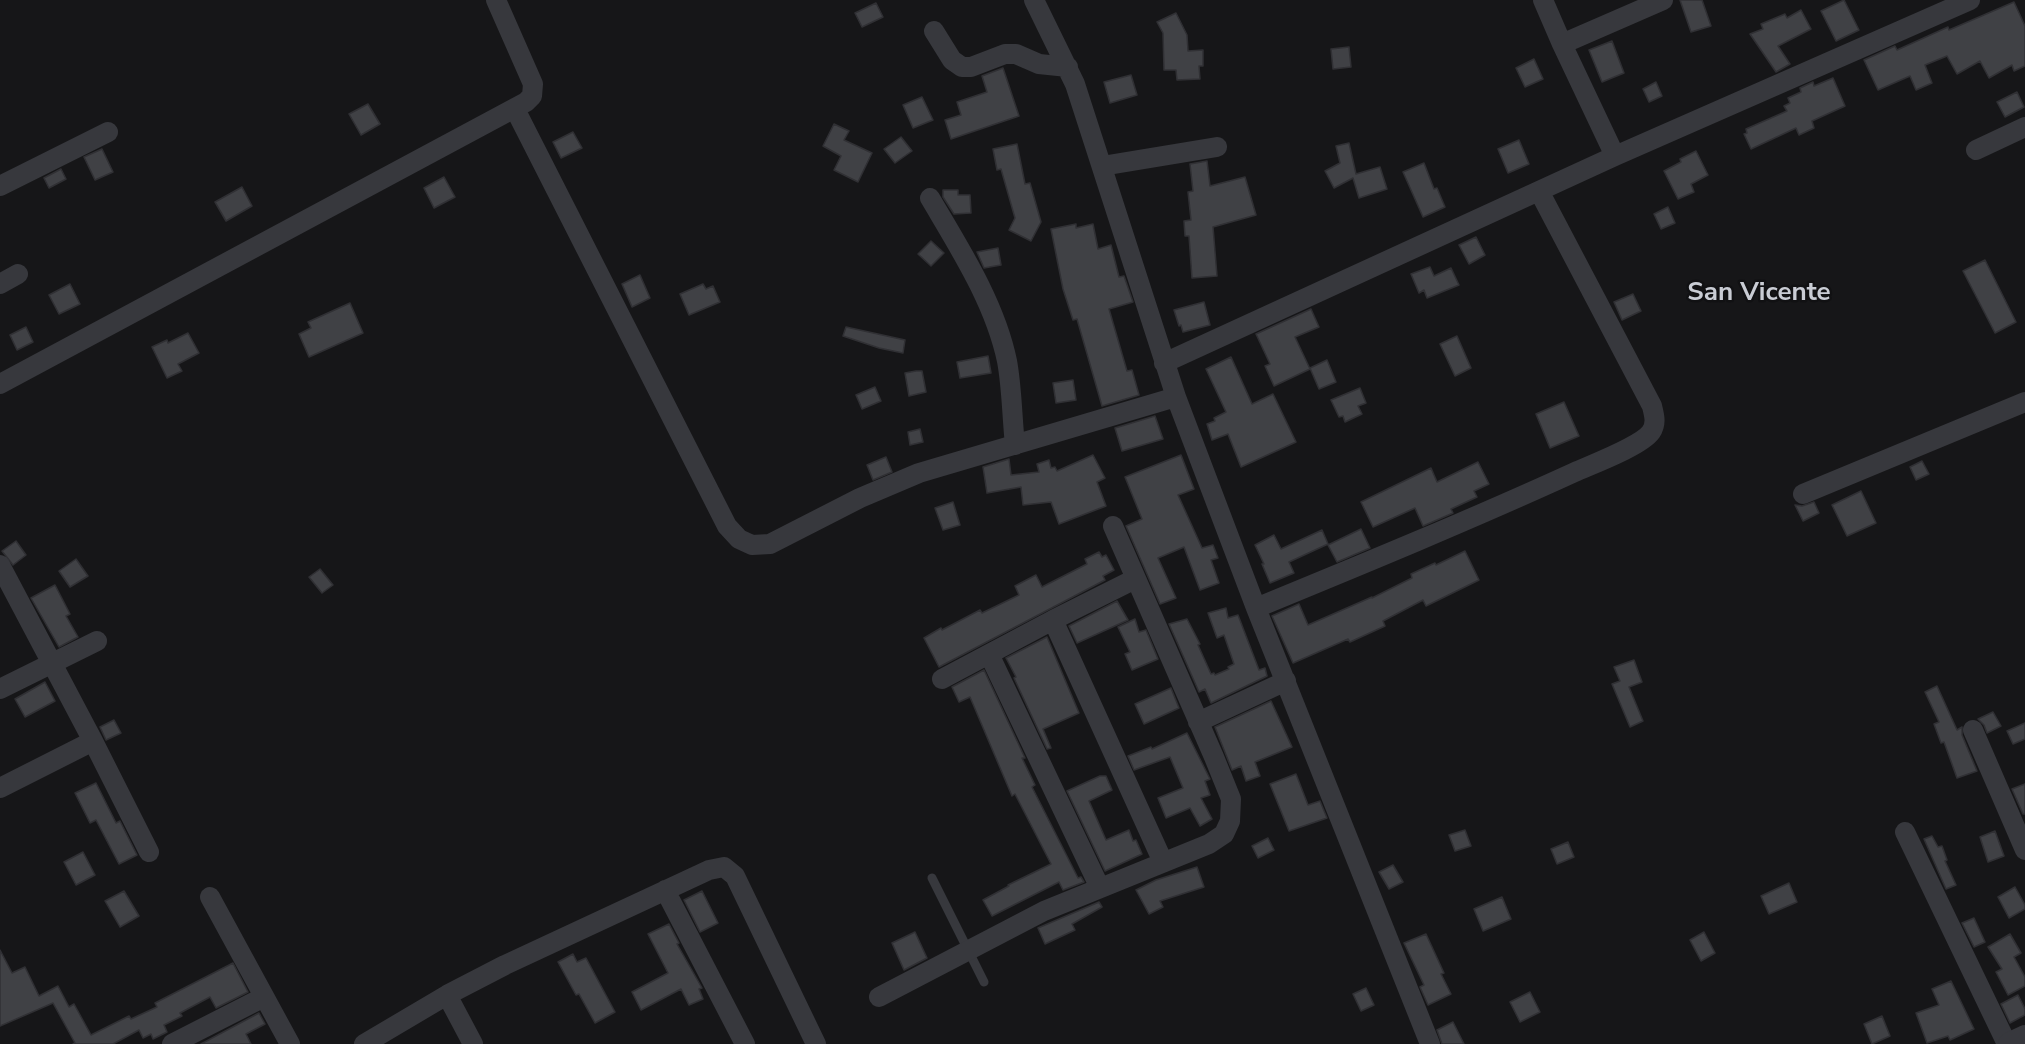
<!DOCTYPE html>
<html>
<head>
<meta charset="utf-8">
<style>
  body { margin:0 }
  canvas { display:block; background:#161618 }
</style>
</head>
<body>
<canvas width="2025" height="1044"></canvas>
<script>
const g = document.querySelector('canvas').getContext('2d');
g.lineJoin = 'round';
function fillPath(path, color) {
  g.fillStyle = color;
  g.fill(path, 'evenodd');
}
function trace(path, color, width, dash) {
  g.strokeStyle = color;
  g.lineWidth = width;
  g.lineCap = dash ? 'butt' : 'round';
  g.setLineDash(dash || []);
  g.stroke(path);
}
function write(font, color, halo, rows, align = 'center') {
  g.font = font + ' "Nunito Sans",sans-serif';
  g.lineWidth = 5;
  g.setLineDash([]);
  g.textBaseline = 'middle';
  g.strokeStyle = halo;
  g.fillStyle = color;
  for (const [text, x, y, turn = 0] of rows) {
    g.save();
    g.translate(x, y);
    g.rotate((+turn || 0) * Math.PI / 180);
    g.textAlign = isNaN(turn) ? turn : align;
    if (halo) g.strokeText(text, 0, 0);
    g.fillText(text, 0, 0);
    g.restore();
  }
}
const building = new Path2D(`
  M1680 0H1702L1711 26 1691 32Z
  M1844 0 1859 30 1836 41 1821 11Z
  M2014 2 2025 26V66L2014 71 2012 65 1989 78 1980 61 1957 74 1947 56 1925 65 1932 83 1916 90 1910 76 1878 90 1864 60 1895 46 1897 50 1948 27 1949 30Z
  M876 3 883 17 862 27 855 13Z
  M1801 10 1811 29 1778 46 1790 64 1776 72 1750 34 1763 29 1761 24 1785 14 1787 18Z
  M1176 13 1187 35 1188 51 1203 50V66H1199L1200 79 1177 80 1176 70H1164L1163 33 1157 22Z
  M1612 41 1624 73 1602 82 1589 50Z
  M1349 47 1351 67 1333 69 1331 49Z
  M1534 59 1543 79 1525 87 1516 68Z
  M1003 68 1019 116 951 139 945 120 961 115 957 102 987 92 982 76Z
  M1131 75 1137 95 1110 103 1104 82Z
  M1833 78 1845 106 1812 121 1814 128 1799 135 1796 128 1751 149 1744 134 1747 133 1746 129 1787 111 1784 106 1790 103 1788 98 1801 92 1800 88 1813 82 1814 86Z
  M1656 82 1662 96 1649 102 1643 89Z
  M2017 92 2024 107 2005 117 1997 102Z
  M922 97 933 120 913 128 903 105Z
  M368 104 380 124 361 135 349 114Z
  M834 124 849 131 844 140 872 153 858 182 834 170 841 156 823 146Z
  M573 132 582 148 561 158 553 142Z
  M901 137 912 151 895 163 884 149Z
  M1519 140 1529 164 1508 173 1498 149Z
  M1349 143 1356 174 1380 167 1387 189 1359 198 1353 178 1334 188 1325 171 1340 163 1336 146Z
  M1017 144 1025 184 1030 183 1041 222 1031 241 1009 230 1015 218 1001 169 997 170 993 149Z
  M102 149 113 172 95 180 84 157Z
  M1696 151 1708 175 1691 184 1694 192 1678 199 1664 171 1681 162 1680 159Z
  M1207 161 1210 186 1245 177 1256 215 1213 227 1217 276 1192 278 1189 236H1185L1184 221 1191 220 1188 192 1193 191 1190 164Z
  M1424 163 1434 189 1437 188 1445 207 1423 217 1403 172Z
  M61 169 66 179 49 188 44 178Z
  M444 177 455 197 434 208 424 188Z
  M242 187 252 206 226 221 215 202Z
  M943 190H958V195H970L971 213 954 214 943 197Z
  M1668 207 1675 223 1661 229 1654 214Z
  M1076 224V228L1093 224 1098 249 1111 245 1119 277 1124 276 1133 302 1109 309 1127 371 1132 370 1139 395 1102 406 1077 319 1073 320 1063 289 1051 229Z
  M1476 237 1485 255 1469 264 1459 245Z
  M931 241 944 253 931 266 918 254Z
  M998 248 1001 265 984 268 977 252Z
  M1985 260 2016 322 1995 333 1963 271Z
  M1430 267 1434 276 1451 268 1459 285 1427 298 1424 290 1419 293 1411 274Z
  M640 275 650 298 632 307 622 284Z
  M70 284 80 304 59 314 49 295Z
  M703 284 706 289 713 286 720 302 689 315 680 294Z
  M1633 294 1641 311 1622 320 1614 302Z
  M1204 302 1210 325 1183 332 1181 325 1179 326 1174 310Z
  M350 303 363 333 309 357 299 334 311 328 308 322Z
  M1311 309 1319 327 1295 337 1310 369 1274 386 1265 366 1270 364 1256 334Z
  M26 327 33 342 17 350 10 335Z
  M846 327 905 340 903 353 879 348 843 336Z
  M188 333 199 353 178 364 182 371 167 378 152 347 167 340 168 343Z
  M1457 336 1471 368 1455 376 1440 344Z
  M988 356 991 373 960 378 957 362Z
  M1231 357 1252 404 1273 394 1296 442 1241 467 1228 434 1212 440 1207 424 1215 421 1214 418 1226 412 1206 369Z
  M1327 360 1336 382 1319 389 1310 368Z
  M916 371H922L926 392 909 396 905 373Z
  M1073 380 1076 400 1056 403 1053 383Z
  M875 387 881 401 862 409 856 395Z
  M1360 388 1366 403 1358 406 1362 414 1345 422 1343 416 1339 417 1331 400Z
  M1564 402 1579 436 1550 448 1536 414Z
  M1155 416 1163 439 1122 451 1115 428Z
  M920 429 923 442 910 445 908 432Z
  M1093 455 1105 478 1097 482 1106 506 1059 524 1051 502 1023 505 1021 487 987 493 983 467 1009 459 1011 475 1039 472 1037 464 1049 460 1051 468 1055 467 1057 471Z
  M1181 455 1194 489 1178 495 1202 548 1213 545 1218 558 1211 560 1219 583 1200 590 1184 547 1158 558 1176 598 1160 604 1126 526 1142 519 1125 477Z
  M886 457 892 472 873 480 867 465Z
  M1922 461 1929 474 1916 480 1910 467Z
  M1478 462 1489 484 1474 491 1477 497 1451 509 1453 513 1423 526 1415 508 1373 527 1361 502 1431 468 1437 482Z
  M1861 491 1876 523 1847 536 1832 505Z
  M953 502 960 525 943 530 935 508Z
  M1814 502 1819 513 1803 521 1795 505 1802 506Z
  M1361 529 1370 548 1337 562 1328 545Z
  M1322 530 1328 544 1289 562 1294 573 1270 583 1262 564H1264L1255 545 1274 535 1281 549Z
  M16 541 26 555 13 565 2 551Z
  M1465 551 1479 580 1426 606 1423 600 1383 621 1385 626 1350 642 1348 639 1293 663 1272 616 1299 604 1308 625 1372 597V598L1412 578 1411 574 1435 563 1436 565Z
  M1099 552 1102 557 1106 555 1114 570 1103 576 1105 580 939 667 924 638 941 628 942 630 980 610 982 613 1019 595 1015 586 1036 575 1042 587 1087 564 1085 559Z
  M76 559 88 576 70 587 59 571Z
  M320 569 333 585 322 593 309 577Z
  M55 585 70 614 66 616 78 637 59 647 31 598Z
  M1117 601 1128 620 1077 643 1069 626Z
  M1226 608 1228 618 1238 615 1259 670 1265 668 1267 676 1211 703 1205 689 1199 692 1169 624 1187 619 1200 644 1198 645 1211 674 1214 673 1215 675 1229 669 1228 667 1234 664 1224 635 1217 638 1208 613Z
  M1135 619 1139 632 1146 630 1158 659 1132 670 1125 654 1130 652 1118 627Z
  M1047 637 1079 713 1043 729 1051 748 1047 749 1014 678 1016 677 1006 658Z
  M1634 660 1642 682 1629 687 1643 721 1630 727 1612 684 1620 681 1614 667Z
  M984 670 1025 758H1022L1035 785 1032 787 1078 878 1081 877 1084 882 1063 890 1059 882 992 916 983 900 1009 886 1008 885 1051 864 1015 794 1012 796 970 697 959 702 952 687Z
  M45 682 55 701 25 717 15 699Z
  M1937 686 1957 730 1962 727V735L1977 771 1957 778 1944 742 1941 743 1934 724 1939 722 1925 692Z
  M1171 688 1179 708 1144 724 1135 704Z
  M1271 701 1292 747 1255 762 1260 776 1246 781 1241 766 1232 770 1215 727Z
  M1993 712 2001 726 1987 733 1984 725 1978 719Z
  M114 720 121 733 106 740 100 727Z
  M2025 723V739L2013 744 2007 731Z
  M1187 733 1210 779 1205 781 1210 795 1201 798 1212 819 1200 826 1190 808 1166 818 1158 798 1183 788 1170 757 1134 770 1128 756 1151 747 1152 749Z
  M1296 774 1308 805 1320 801 1327 818 1289 831 1270 784Z
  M1100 776H1106L1112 790 1089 801 1106 840 1129 830 1133 841 1136 840 1142 854 1105 871 1067 791Z
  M96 783 116 823 120 821 137 855 119 864 96 820 90 823 75 793Z
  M2025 784V814H2023L2012 789Z
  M1465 830 1471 846 1455 851 1449 835Z
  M1995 831 2004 856 1988 862 1980 837Z
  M1932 836 1938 847 1942 846 1947 860 1945 861 1956 885 1946 889 1924 839Z
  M1268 838 1274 850 1258 858 1252 846Z
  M1568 842 1574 857 1557 864 1551 849Z
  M83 852 95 875 76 885 64 862Z
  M1393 865 1403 882 1389 889 1379 872Z
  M1197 867 1204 887 1160 901 1163 907 1149 914 1136 890 1156 880Z
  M1789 883 1797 902 1769 914 1761 896Z
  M2015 887 2025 905V909L2009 918 1998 897Z
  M124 891 139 916 120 927 105 901Z
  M702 891 718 923 700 932 684 900Z
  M1502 897 1511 919 1483 931 1474 909Z
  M1099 902 1102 907 1072 924 1075 930 1045 944 1038 928Z
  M1974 918 1985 942 1974 947 1962 923Z
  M669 924 679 943 677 944 702 988 699 989 703 999 689 1005 681 989 641 1010 632 992 668 973 648 934Z
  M915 932 927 958 904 970 892 943Z
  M1704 932 1715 953 1701 961 1690 940Z
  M1426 934 1444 973 1441 974 1451 994 1428 1005 1420 987 1424 985 1404 943Z
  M2010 934 2021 953 2014 957 2025 977V986L2008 995 1996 972 2002 969 1988 947Z
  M0 950 12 973 25 967 39 996 58 986 69 1007 74 1004 91 1035 129 1016 131 1019 157 1007 155 1003 233 963 248 992 216 1008 210 997 180 1013 182 1016 164 1025 167 1032 153 1039 151 1034 143 1038 139 1030 113 1044H73L75 1043 53 1003 0 1026Z
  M573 954 577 962 586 958 615 1012 595 1023 579 994 576 995 558 962Z
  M1951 981 1974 1029 1950 1040 1948 1036 1927 1043 1916 1013 1939 1005 1932 989Z
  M1366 988 1374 1005 1361 1011 1353 994Z
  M1530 992 1540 1012 1520 1022 1510 1002Z
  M2018 995 2025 1009V1015L2010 1023 2001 1004Z
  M259 1013 265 1024 246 1034 251 1044H201Z
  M1882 1016 1890 1036 1872 1044 1864 1024Z
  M1453 1022 1464 1044H1442L1437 1030Z`);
const service = new Path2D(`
  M932 878 984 982`);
const minor = new Path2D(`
  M1034 0 1075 84 1176 397 1256 608 1430 1044
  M1543 0 1562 44 1615 156
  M934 31 952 60 962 67H971L1005 54H1016L1039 64 1068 67
  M1562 44 1663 0
  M515 109 727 526 739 539 752 545 770 544 860 498 919 473 1176 397
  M1976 150 2025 127
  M1102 166 1217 147
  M0 186 108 132
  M930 198C960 249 995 303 1007 361 1012 388 1012 417 1015 445
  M0 284 18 274
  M1164 363 1615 156 1970 0
  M0 384 526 102 532 96 533 84 496 0
  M1803 494 2025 402
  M0 565 93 741 0 788
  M1256 608C1363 564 1470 520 1575 472 1593 464 1641 446 1651 432 1657 423 1654 415 1652 406L1539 191
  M1053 620 1163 862
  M989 654 1100 888
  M942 679 1053 620 1135 579
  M0 689 97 641
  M1198 722 1286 681
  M1973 730 2025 850
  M93 741 149 852
  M1905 832 2007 1044
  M665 890 745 1044
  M210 897 290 1044
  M447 995 473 1044
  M879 997 1044 911 1209 844 1224 834 1230 821 1231 799 1214 757 1113 526
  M172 1044 264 997
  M364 1044 447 995 505 965 709 870 724 867 735 876 816 1044`);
const tertiary = new Path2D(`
  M2010 1044 2025 1037`);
const districtNames = [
  ["San Vicente",1759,294]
];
fillPath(building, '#404145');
trace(building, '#303034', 1.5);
trace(service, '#37383d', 9);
trace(minor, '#37383d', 20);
trace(tertiary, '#37383d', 24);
write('bold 26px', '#c9ccd4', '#111113', districtNames);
</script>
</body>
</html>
